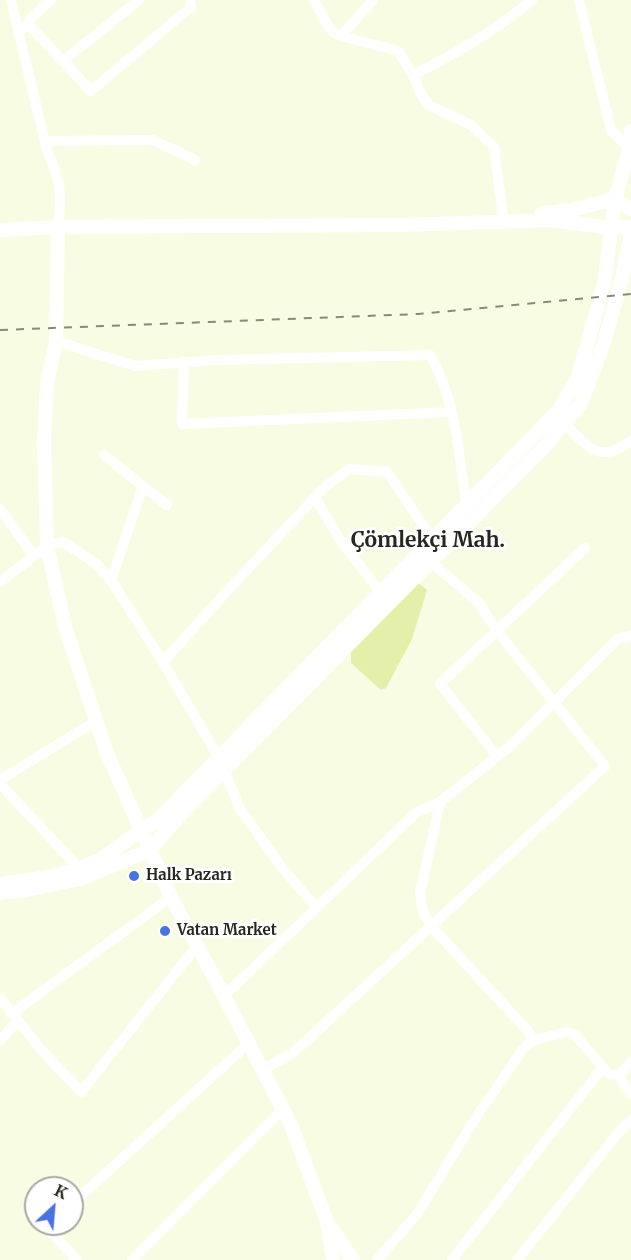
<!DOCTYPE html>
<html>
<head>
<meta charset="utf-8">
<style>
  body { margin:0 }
  #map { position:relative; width:631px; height:1260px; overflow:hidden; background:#f7fce2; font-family:Merriweather,serif }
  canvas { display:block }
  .north { position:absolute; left:24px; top:1176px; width:60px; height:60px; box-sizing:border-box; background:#fff; border:2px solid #a8a9a5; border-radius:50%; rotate:26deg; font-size:16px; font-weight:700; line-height:24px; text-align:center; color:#26281e }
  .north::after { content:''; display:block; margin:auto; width:21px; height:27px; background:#4873e5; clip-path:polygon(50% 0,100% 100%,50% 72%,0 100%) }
</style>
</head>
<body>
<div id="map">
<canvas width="631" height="1260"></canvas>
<div class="north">K</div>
</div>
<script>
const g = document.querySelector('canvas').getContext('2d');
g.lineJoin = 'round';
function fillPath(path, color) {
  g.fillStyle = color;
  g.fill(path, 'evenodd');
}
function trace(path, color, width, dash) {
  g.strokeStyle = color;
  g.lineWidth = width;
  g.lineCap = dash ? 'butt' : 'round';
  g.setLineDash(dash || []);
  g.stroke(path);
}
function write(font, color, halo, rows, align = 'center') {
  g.font = font + ' Merriweather,serif';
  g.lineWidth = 6;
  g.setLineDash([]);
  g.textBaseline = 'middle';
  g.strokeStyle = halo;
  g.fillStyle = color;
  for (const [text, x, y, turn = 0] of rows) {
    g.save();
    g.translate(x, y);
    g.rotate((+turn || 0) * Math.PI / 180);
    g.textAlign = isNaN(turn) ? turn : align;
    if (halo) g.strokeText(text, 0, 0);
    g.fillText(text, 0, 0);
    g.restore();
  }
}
const green = new Path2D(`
  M417 582 427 590 412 639 386 688 381 690 351 663V649Z`);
const minor = new Path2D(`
  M11 0 47 151C61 180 62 195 58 227
  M314 0 325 21 333 32 341 36 398 51 413 75 421 94 429 105 471 125 494 147 503 216
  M579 0 611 130 629 149
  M28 24 91 91 191 7 190 0
  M25 28 31 18 51 0
  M341 36 373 0
  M63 61 139 0
  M413 75C455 54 496 31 532 0
  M45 141 153 140 195 160
  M56 341 135 366 218 360 430 355C457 400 458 455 467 506
  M184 362 182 424 451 412
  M564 423C588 447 599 465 631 441
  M104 455 167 505
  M315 498 341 541 381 593
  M0 509 34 556
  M111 581 143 486
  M0 582 47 546 63 542 97 564 114 585 163 662 219 758 240 809 283 869 316 907
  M163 662 229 589 326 486 349 469 387 472 433 540
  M497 756 440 684 585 548
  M0 780 96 721
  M0 784 79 868
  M440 802 420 893 423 912 431 926 528 1031 533 1040
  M224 996 417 812 440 802 509 747 619 638 631 636
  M0 998 44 1053 81 1092 197 946
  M11 1014 171 897
  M0 1041 17 1021
  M262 1070 293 1053 605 766 497 631 479 603 430 561
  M620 1075 624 1085 631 1094
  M72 1204 249 1043
  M50 1224 46 1227 77 1260
  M132 1260 282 1110
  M377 1260 418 1213 473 1122 523 1049 533 1040 568 1032 576 1036 609 1074 620 1075 631 1062
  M452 1260 603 1067
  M517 1260 618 1133 631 1120`);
const major = new Path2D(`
  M542 213 571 210 615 199 631 209
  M58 227 56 341 47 383 44 441 47 546 65 626 106 751 171 897 224 996 291 1125 327 1222 333 1260
  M0 230 58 227 402 225 552 220 611 228 631 227
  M0 884C33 879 69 876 99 860 119 848 136 832 157 821L559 410 578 377 604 284 615 199 629 149 631 131
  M0 893 27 890 80 879 150 850 183 812 547 444 580 405 603 346 622 279 631 233
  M330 1226 353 1260`);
const rail = new Path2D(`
  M0 330 418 314 631 294`);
const markers = [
  [134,876,6,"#4873e5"],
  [165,931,6,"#4873e5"]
];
const poiNames = [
  ["Halk Pazarı",146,876],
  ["Vatan Market",177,931]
];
const districtNames = [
  ["Çömlekçi Mah.",428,541]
];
fillPath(green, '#e4efaa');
trace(minor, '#fff', 10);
trace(major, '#fff', 14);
trace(rail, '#878a79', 2, [8, 8]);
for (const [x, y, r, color] of markers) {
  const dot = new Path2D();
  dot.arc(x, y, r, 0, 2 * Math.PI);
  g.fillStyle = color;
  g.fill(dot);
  trace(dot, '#fff', 2);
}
write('bold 15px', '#26281e', '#fff', poiNames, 'left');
write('bold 21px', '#26281e', '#fff', districtNames);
</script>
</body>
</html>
